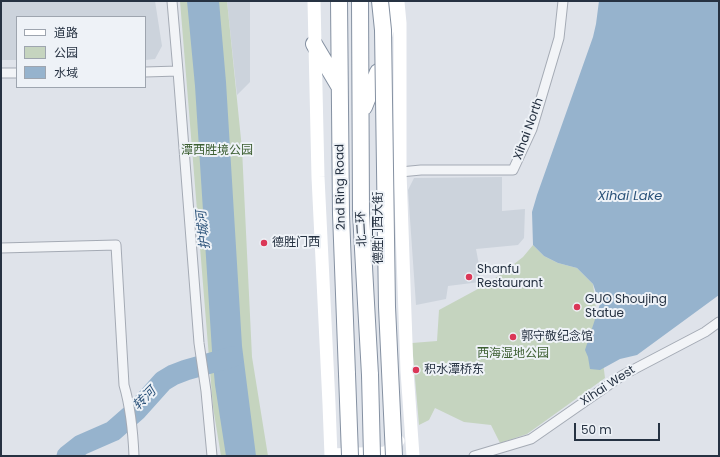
<!DOCTYPE html>
<html>
<head>
<meta charset="utf-8">
<style>
  body { margin:0 }
  #map { position:relative; width:720px; height:457px; overflow:hidden; background:#dfe3ea; font-family:Poppins,"Noto Sans SC",sans-serif }
  canvas { display:block }
  .frame { position:absolute; inset:0; border:2px solid #263242; pointer-events:none }
  .legend { position:absolute; left:16px; top:16px; width:130px; height:72px; box-sizing:border-box; background:#eef2f7; border:1px solid #9ea5af; margin:0; padding:5px 7px; list-style:none; font-size:12px; color:#263242 }
  .legend li { display:flex; align-items:center; gap:8px; height:20px }
  .legend b { width:20px; border:1px solid #9ea5af }
  .scale { position:absolute; left:574px; top:423px; width:86px; height:18px; box-sizing:border-box; border:2px solid #263242; border-top:0; padding-left:5px; font-size:12px; line-height:14px; white-space:nowrap; color:#263242; -webkit-text-stroke:3px #eef2f7; paint-order:stroke }
</style>
</head>
<body>
<div id="map">
<canvas width="720" height="457"></canvas>
<div class="frame"></div>
<ul class="legend">
<li><b style="height:5px;background:#fff"></b>道路</li>
<li><b style="height:11px;background:#c5d4bf"></b>公园</li>
<li><b style="height:11px;background:#96b3cd"></b>水域</li>
</ul>
<div class="scale">50 m</div>
</div>
<script>
const g = document.querySelector('canvas').getContext('2d');
g.lineJoin = 'round';
function fillPath(path, color) {
  g.fillStyle = color;
  g.fill(path, 'evenodd');
}
function trace(path, color, width, dash) {
  g.strokeStyle = color;
  g.lineWidth = width;
  g.lineCap = dash ? 'butt' : 'round';
  g.setLineDash(dash || []);
  g.stroke(path);
}
function write(font, color, halo, rows, align = 'center') {
  g.font = font + ' Poppins,"Noto Sans SC",sans-serif';
  g.lineWidth = 4;
  g.setLineDash([]);
  g.textBaseline = 'middle';
  g.strokeStyle = halo;
  g.fillStyle = color;
  for (const [text, x, y, turn = 0] of rows) {
    g.save();
    g.translate(x, y);
    g.rotate((+turn || 0) * Math.PI / 180);
    g.textAlign = isNaN(turn) ? turn : align;
    if (halo) g.strokeText(text, 0, 0);
    g.fillText(text, 0, 0);
    g.restore();
  }
}
const built = new Path2D(`
  M1 1H155L162 46 155 59 145 60V17H17V60H1Z
  M227 1H250V82L237 95Z
  M502 177V211L525 209 524 238 518 245 476 249 479 265 480 282 448 286 446 299 416 305 408 190 414 178Z`);
const green = new Path2D(`
  M180 1H227L242 149 252 357 268 456H221L213 407Z
  M533 245 544 256 558 263 577 268 593 284 605 378 527 434 500 443 491 425 464 422 435 408 429 420 419 425 412 343 437 341 439 310 476 290 500 275 523 257Z`);
const water = new Path2D(`
  M187 1H219L226 82 242 346 256 456H226L215 385 212 351 195 86Z
  M599 1H719V295L637 355 620 359 600 370 590 369 588 357 585 350 600 304 593 284 577 268 558 263 544 256 533 245 532 212 537 195 593 37 596 24Z`);
const river = new Path2D(`
  M67 456 81 445 113 431 137 410 163 381 173 375 186 370 232 357`);
const street = new Path2D(`
  M172 1 178 71 199 343 206 391 212 456
  M145 72 178 71
  M1 73H17
  M400 172 421 170H513L532 129 559 38 563 1
  M1 248 116 245 124 385C131 409 133 432 134 456
  M474 456 531 439 623 375 705 332 719 322`);
const secondary = new Path2D(`
  M314 1 318 177 329 404 331 456
  M398 2 400 23V172L407 371 413 456
  M386 35 394 1
  M331 455 386 453 398 441`);
const highway = new Path2D(`
  M339 1 341 214 347 374
  M360 1 361 213 370 375
  M314 44 339 86
  M364 107 378 72`);
const highwayBridge = new Path2D(`
  M380 1 383 30 387 307 394 456
  M347 374 350 456
  M370 375 372 456`);
const markers = [
  [264,243,4,"#db3757"],
  [469,277,4,"#db3757"],
  [577,307,4,"#db3757"],
  [513,337,4,"#db3757"],
  [416,370,4,"#db3757"]
];
const streetNames = [
  ["Xihai North",529,129,-70],
  ["2nd Ring Road",341,187,-91],
  ["德胜门西大街",379,228,-90],
  ["北二环",362,229,-93],
  ["Xihai West",608,386,-33]
];
const parkNames = [
  ["潭西胜境公园",217,151],
  ["西海湿地公园",513,354]
];
const poiNames = [
  ["德胜门西",272,243],
  ["Shanfu",477,270],
  ["Restaurant",477,284],
  ["GUO Shoujing",585,300],
  ["Statue",585,314],
  ["郭守敬纪念馆",521,337],
  ["积水潭桥东",424,370]
];
const waterNames = [
  ["Xihai Lake",630,197],
  ["护城河",204,230,-96],
  ["转河",145,399,-45]
];
fillPath(built, '#ccd3dc');
fillPath(green, '#c5d4bf');
fillPath(water, '#96b3cd');
trace(river, '#96b3cd', 21);
trace(street, '#a4aab4', 11);
trace(highway, '#8591a2', 18);
trace(street, '#f2f4f7', 9);
trace(secondary, '#fff', 13);
trace(highway, '#fff', 16);
trace(highwayBridge, '#8591a2', 18, []);
trace(highwayBridge, '#fff', 16);
for (const [x, y, r, color] of markers) {
  const dot = new Path2D();
  dot.arc(x, y, r, 0, 2 * Math.PI);
  g.fillStyle = color;
  g.fill(dot);
  trace(dot, '#eef2f7', 1.5);
}
write('12px', '#263242', '#eef2f7', streetNames);
write('12px', '#3d5f32', '#eef2f7', parkNames);
write('12px', '#263242', '#eef2f7', poiNames, 'left');
write('italic 13px', '#2c537a', '#eef2f7', waterNames);
</script>
</body>
</html>
